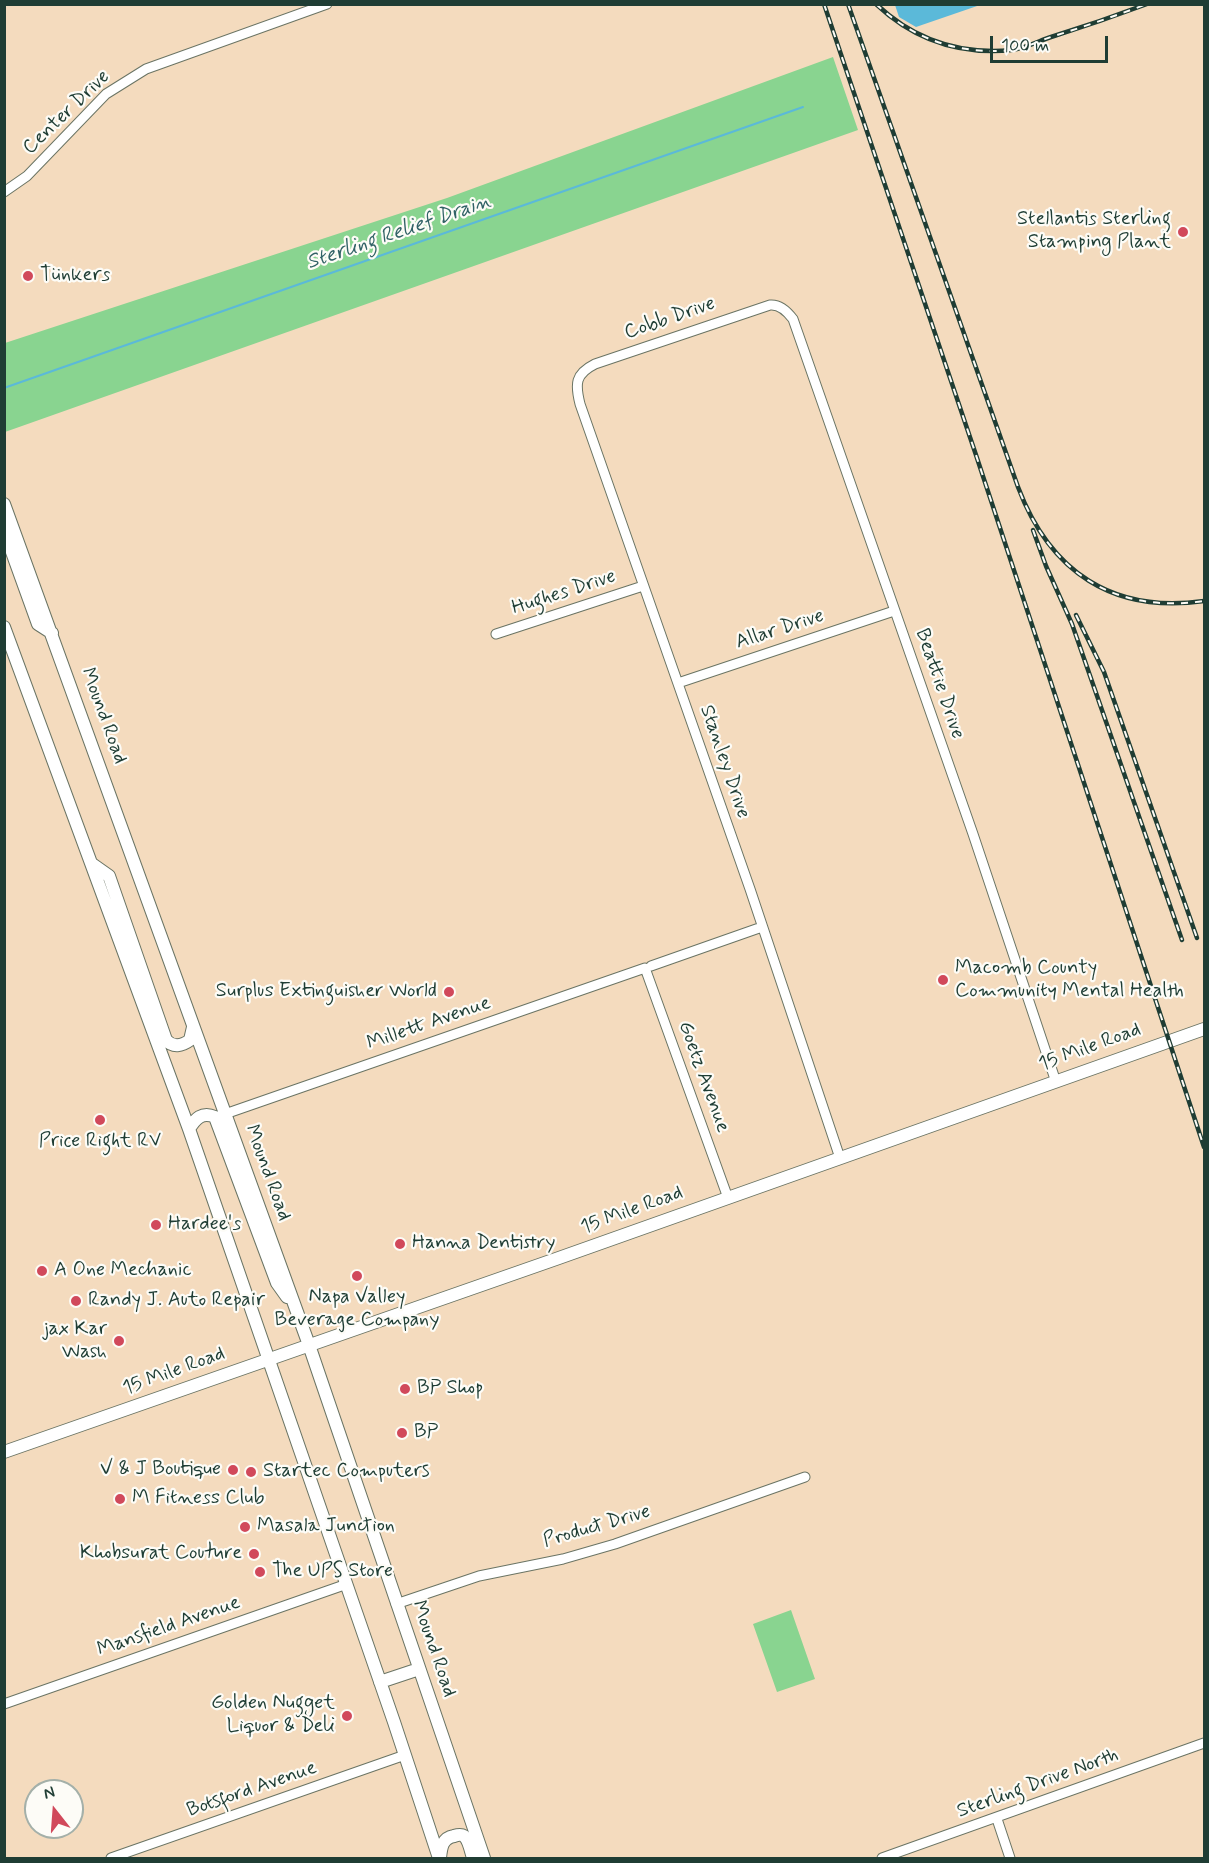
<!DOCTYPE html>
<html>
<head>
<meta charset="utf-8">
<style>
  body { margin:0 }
  #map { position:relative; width:1209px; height:1863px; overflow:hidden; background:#f4dbbe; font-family:Mynerve,sans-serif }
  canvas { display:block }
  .frame { position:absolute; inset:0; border:6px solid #1f3d34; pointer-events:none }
  .north { position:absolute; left:24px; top:1779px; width:60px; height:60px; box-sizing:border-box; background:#fdfcf7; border:2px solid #a4b0a9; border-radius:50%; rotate:343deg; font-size:16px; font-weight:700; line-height:24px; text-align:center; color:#1f3d34 }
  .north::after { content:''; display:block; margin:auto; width:21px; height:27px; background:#d1495b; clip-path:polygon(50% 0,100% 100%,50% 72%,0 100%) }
  .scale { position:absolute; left:990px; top:36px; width:118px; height:27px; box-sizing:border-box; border:3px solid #1f3d34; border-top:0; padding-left:8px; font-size:18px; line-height:21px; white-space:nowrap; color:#1f3d34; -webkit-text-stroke:4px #fdfcf7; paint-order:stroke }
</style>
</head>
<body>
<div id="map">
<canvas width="1209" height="1863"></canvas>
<div class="frame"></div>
<div class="north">N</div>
<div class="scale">100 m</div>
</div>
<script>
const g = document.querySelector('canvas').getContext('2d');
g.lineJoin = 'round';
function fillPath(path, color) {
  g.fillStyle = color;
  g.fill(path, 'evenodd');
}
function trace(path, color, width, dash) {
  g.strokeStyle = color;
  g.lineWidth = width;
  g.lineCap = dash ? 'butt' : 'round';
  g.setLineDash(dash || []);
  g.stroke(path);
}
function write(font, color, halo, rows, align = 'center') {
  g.font = font + ' Mynerve,sans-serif';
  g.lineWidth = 4.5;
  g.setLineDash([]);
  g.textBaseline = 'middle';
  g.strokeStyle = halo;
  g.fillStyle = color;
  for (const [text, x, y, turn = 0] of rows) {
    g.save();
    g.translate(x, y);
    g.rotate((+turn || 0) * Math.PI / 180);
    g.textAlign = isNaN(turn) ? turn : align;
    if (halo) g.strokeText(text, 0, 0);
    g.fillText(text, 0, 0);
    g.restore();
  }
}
const green = new Path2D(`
  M833 57 858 130 5 432V343L447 198Z
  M791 1610 815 1679 777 1692 753 1624Z`);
const water = new Path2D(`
  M895 5V4L980 5 916 27 899 17Z`);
const stream = new Path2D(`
  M4 388 803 107`);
const minor = new Path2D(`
  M4 192 27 176 106 94 146 69 327 4
  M496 634 643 586
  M678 683 894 611
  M651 966 762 927
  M225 1114 645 968 728 1198
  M840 1158 750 889 580 404C575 384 575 374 595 364L770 305C780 304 787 311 793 319L973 834 1056 1082
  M396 1604 479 1576 563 1559 615 1544 805 1477
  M4 1704 347 1584
  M997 1819 1010 1858
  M111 1858 405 1755
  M882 1858 1204 1743`);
const secondary = new Path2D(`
  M4 504 309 1345 484 1858
  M4 530 38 624 52 633
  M4 627 189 1129 394 1722 439 1858
  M92 864 109 876 166 1040C173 1048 182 1046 190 1040L193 1027
  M189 1129C195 1119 202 1111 215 1117L277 1283 287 1297
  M4 1452 556 1259 1204 1029
  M380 1682 419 1669
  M440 1858C441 1848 442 1838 454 1836 457 1835 461 1834 464 1836 469 1840 471 1852 473 1858`);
const rail = new Path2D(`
  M824 4 976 455 1204 1147
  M848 4 1018 487C1050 572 1113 614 1204 601
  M876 4C914 40 960 55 1012 50 1025 48 1039 41 1051 37 1083 27 1115 16 1147 4
  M1033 530 1046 566 1072 624 1182 940
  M1076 615 1104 672 1197 938`);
const markers = [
  [1183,232,6,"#d1495b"],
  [28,276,6,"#d1495b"],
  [943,980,6,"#d1495b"],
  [449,992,6,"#d1495b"],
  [100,1120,6,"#d1495b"],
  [156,1225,6,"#d1495b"],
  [400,1244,6,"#d1495b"],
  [42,1271,6,"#d1495b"],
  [357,1276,6,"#d1495b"],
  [76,1301,6,"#d1495b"],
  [119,1341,6,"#d1495b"],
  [405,1389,6,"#d1495b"],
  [402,1433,6,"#d1495b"],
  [233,1470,6,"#d1495b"],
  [251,1472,6,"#d1495b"],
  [120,1499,6,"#d1495b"],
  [245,1527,6,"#d1495b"],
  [254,1554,6,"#d1495b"],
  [260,1572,6,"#d1495b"],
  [347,1716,6,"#d1495b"]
];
const streetNames = [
  ["Center Drive",67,113,-44],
  ["Cobb Drive",670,319,-19],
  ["Hughes Drive",564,593,-18],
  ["Allar Drive",780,630,-18],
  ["Beattie Drive",939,684,71],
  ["Mound Road",103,716,70],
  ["Stanley Drive",724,762,71],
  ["Millett Avenue",429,1024,-19],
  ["15 Mile Road",1090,1048,-20],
  ["Goetz Avenue",703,1077,70],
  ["Mound Road",267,1173,70],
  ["15 Mile Road",632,1211,-20],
  ["15 Mile Road",174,1372,-20],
  ["Product Drive",597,1527,-16],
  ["Mansfield Avenue",169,1627,-19],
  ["Mound Road",433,1649,71],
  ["Sterling Drive North",1038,1784,-20],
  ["Botsford Avenue",252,1790,-19]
];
const poiNames = [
  ["Stellantis Sterling",1171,220,"right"],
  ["Stamping Plant",1171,243,"right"],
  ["Tünkers",40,276],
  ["Macomb County",955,969],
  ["Community Mental Health",955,992],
  ["Surplus Extinguisher World",437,992,"right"],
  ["Price Right RV",100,1142,"center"],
  ["Hardee's",168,1225],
  ["Hanna Dentistry",412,1244],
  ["A One Mechanic",54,1271],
  ["Napa Valley",357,1298,"center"],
  ["Beverage Company",357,1321,"center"],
  ["Randy J. Auto Repair",88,1301],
  ["jax Kar",107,1330,"right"],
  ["Wash",107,1353,"right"],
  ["BP Shop",417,1389],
  ["BP",414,1433],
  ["V & J Boutique",221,1470,"right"],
  ["Startec Computers",263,1472],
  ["M Fitness Club",132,1499],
  ["Masala Junction",257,1527],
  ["Khobsurat Couture",242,1554,"right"],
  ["The UPS Store",272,1572],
  ["Golden Nugget",335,1704,"right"],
  ["Liquor & Deli",335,1727,"right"]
];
const waterNames = [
  ["Sterling Relief Drain",399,233,-19]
];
fillPath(green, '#89d490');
fillPath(water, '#5bb9d9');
trace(stream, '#5bb9d9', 2);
trace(minor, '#6a7464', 11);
trace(secondary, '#6a7464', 14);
trace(minor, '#fff', 9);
trace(secondary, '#fff', 12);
trace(rail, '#1f3d34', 4.5);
trace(rail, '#fdfcf7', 2, [7]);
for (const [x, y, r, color] of markers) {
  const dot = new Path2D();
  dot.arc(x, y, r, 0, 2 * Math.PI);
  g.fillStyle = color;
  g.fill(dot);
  trace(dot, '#fdfcf7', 2);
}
write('20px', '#1f3d34', '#fdfcf7', streetNames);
write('20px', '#1f3d34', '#fdfcf7', poiNames, 'left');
write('italic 21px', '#316266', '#fdfcf7', waterNames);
</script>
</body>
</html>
